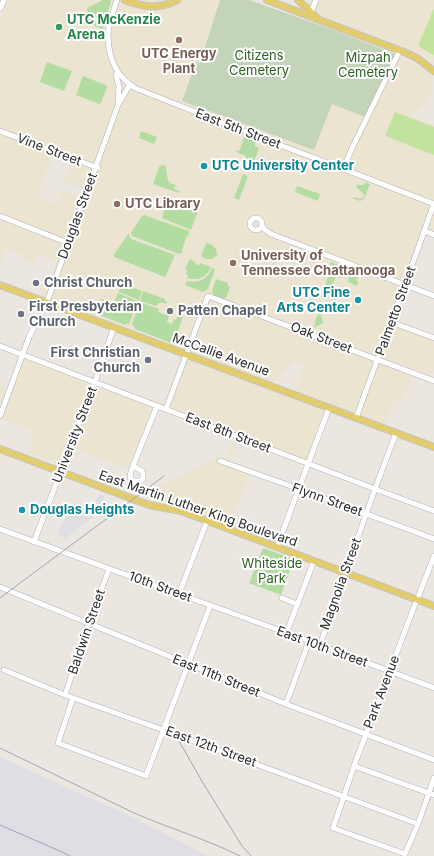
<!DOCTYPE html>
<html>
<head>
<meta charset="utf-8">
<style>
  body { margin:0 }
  canvas { display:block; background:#ebe6df }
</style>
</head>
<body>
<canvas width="434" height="856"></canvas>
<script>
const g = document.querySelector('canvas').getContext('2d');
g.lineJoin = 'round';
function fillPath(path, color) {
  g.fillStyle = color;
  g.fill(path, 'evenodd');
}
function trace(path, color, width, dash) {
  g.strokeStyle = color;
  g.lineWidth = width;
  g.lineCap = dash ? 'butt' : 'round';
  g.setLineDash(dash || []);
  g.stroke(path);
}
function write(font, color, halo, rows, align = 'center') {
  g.font = font + ' Inter,sans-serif';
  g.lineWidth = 4;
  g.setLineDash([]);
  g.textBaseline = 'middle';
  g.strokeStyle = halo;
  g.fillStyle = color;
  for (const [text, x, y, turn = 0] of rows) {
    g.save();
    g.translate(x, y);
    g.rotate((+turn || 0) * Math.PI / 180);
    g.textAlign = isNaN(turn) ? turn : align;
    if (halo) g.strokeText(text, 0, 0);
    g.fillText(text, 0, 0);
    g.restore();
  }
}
const industrial = new Path2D(`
  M99 494 104 496 99 509 102 510 66 538 57 534 72 504 85 509 87 504 94 506Z
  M0 757 130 816 208 856H0Z`);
const education = new Path2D(`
  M8 0H220L200 63 194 61 182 101 314 150 332 103 367 118 398 55 416 64 432 75V94L427 101 410 116 434 125V233L422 228 390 323 434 339V368L431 377 414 370 403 402 395 399 384 425 328 404 307 461 239 435 229 463 252 471 228 524 166 502 152 499 158 488 185 472 217 457 226 459 236 433 156 403 130 469 67 445 59 464 28 452 35 431 0 418V386L7 388 21 351 91 378 163 404 181 355 41 303 40 288 46 290 57 261 37 255 34 264 23 260 25 256 6 249 0 265V20ZM52 157 70 164 64 182 83 188 80 197 61 190 56 204 37 197ZM294 361 304 364 295 391 273 383Z
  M304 0H434V63L421 53 398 44 324 17Z`);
const green = new Path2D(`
  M103 0H110L111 2 104 22 103 29 87 23 88 16 87 8Z
  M47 62 72 71 64 91 40 82Z
  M83 76 106 85 107 87 101 103 99 104 76 95Z
  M141 131 157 137 154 144 139 138Z
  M244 137 255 141V146L259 148 250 172 242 169 246 156 236 152V151L240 150Z
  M162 165 166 166 167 176 169 183 176 185 174 189 180 191 179 193 153 184 159 167Z
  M243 174 248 176 239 200 234 198Z
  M366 183 370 184 364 199 360 201 352 198C356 196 360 201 364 197V194L356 187 357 185H363Z
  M297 186 320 194 318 201 295 192Z
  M164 198 198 211 191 230 162 218 166 205 164 203Z
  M144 215 189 231V236L187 235 182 250H183L182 253 179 254 132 236 131 232 132 231 142 216Z
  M129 233V236L131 239 175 255 165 277 114 257V254Z
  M206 243 212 245 216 249 217 255 212 259H206L201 256Z
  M190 259 195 262 197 265H199L200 263 211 267C206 278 197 281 187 278L188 275 186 274 187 270 185 269Z
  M331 262 353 271 357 277 356 278 358 283 357 286 348 282 349 278 342 275 340 278 336 276 332 285H330L327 291H326L321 304 323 307 321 316 323 323 313 328 315 325 316 318 322 309 321 305Z
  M212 268 215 269 208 289 203 292 185 285 187 281C199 283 207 280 212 268Z
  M216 279 228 283V286L230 287 227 296 224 299 214 296 212 291Z
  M118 282 142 291 139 300 119 292V291L120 287 117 286Z
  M143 291 165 299V301L167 302V304L160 302 156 306 140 301Z
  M118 293 138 301 129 324 127 323 125 325 97 314 95 312 97 309 96 306 98 305 99 303 105 304 106 302 98 299H100L105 300 106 299 114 302Z
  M140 302 159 309 158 312 169 316 167 322 172 324 174 319 176 320 177 316 183 317 176 336 177 337 175 343 174 344 135 329 134 326 132 324Z
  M263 548 294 559 281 595 249 583Z`);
const cemetery = new Path2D(`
  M220 0H249L331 29 395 54 365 117 332 104 314 150 182 101 196 62 200 63Z`);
const pitch = new Path2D(`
  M434 8V55L418 46Z
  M395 112 434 127V155L385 136Z`);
const minor = new Path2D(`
  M117 0C114 9 111 18 109 27 106 44 111 66 123 78 126 82 131 85 135 88L266 140 320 160 434 204
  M0 9 4 0
  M308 15 311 12 316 0
  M118 72 116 75 119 87 118 102
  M0 131 98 168
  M343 169 354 144 400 50
  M0 216 68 243
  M250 224a6 6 0 1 1 12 0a6 6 0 1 1-12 0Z
  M262 225 264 229 271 234 434 296
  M425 231 434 235
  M391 322 434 338
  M0 346 375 489 434 511
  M166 409 208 296 434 381
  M0 416 29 337 47 302 118 105 127 89 131 85
  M356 418 419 246 434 203
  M220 461 299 489 434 539
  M133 466 142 471 143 473V479C138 483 134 482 130 478L131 471 157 406
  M0 529 320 645 434 688
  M34 542 95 382 114 327
  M277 547 329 408
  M434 556 417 600 414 607 354 766 344 796 333 828 405 854 418 824 434 778
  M0 587 286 704 434 760
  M179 594 207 521
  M282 598 297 604
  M286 634 314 561
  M320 645 375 489 396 433
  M4 670 65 695 169 732 418 824
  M65 695 89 623 109 569
  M73 698 58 743 146 776 210 606
  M286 704 309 641
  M354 766 434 795`);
const major = new Path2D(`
  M125 0C143 7 159 10 177 0
  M267 0 404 52 417 58 434 71
  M298 0 317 18
  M0 285 434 447
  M0 449 149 505 181 511 434 606`);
const rail = new Path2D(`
  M0 598 164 476
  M177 738 183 748 203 783 237 838 242 846 251 856
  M0 748 132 812C168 828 206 839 240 856
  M0 825 62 852 70 856`);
const markers = [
  [59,27,4,"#2e9e5b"],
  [179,40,4,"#8d6e63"],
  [204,166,4,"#0f9aa8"],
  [117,204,4,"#8d6e63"],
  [233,263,4,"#8d6e63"],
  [36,283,4,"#6b7280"],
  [358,300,4,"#0f9aa8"],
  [170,311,4,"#6b7280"],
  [21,314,4,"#6b7280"],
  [148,360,4,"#6b7280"],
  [22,510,4,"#0f9aa8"]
];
const leisureNames = [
  ["UTC McKenzie",67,20],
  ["Arena",67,35]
];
const educationNames = [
  ["UTC Energy",179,54,"center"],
  ["Plant",179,69,"center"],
  ["UTC Library",125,204],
  ["University of",241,256],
  ["Tennessee Chattanooga",241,271]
];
const parkNames = [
  ["Citizens",259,56],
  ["Cemetery",259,71],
  ["Mizpah",368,58],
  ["Cemetery",368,73],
  ["Whiteside",272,564],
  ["Park",272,579]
];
const streetNames = [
  ["East 5th Street",238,129,21],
  ["Vine Street",49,150,21],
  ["Douglas Street",78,216,-70],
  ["Palmetto Street",396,311,-70],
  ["Oak Street",321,338,21],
  ["McCallie Avenue",221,355,20],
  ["East 8th Street",228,433,21],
  ["University Street",75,435,-69],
  ["Flynn Street",327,500,20],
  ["East Martin Luther King Boulevard",198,509,19],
  ["Magnolia Street",341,584,-70],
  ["10th Street",160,587,20],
  ["Baldwin Street",87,632,-71],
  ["East 10th Street",322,647,20],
  ["East 11th Street",216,676,22],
  ["Park Avenue",382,692,-69],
  ["East 12th Street",211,747,20]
];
const cultureNames = [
  ["UTC University Center",212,166],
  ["UTC Fine",350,293,"right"],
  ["Arts Center",350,308,"right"],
  ["Douglas Heights",30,510]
];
const worshipNames = [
  ["Christ Church",44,283],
  ["First Presbyterian",29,307],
  ["Church",29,322],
  ["Patten Chapel",178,311],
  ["First Christian",140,353,"right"],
  ["Church",140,368,"right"]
];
fillPath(industrial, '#e0dee5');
fillPath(education, '#ebe4d0');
fillPath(green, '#b2dca1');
fillPath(cemetery, '#c4d4b8');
fillPath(pitch, '#c2e39e');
trace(minor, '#afb0ba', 6);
trace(major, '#c4c4c4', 8);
trace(minor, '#fff', 5);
trace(major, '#e3cc6c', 6);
trace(rail, '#a2a4b3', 1);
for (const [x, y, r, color] of markers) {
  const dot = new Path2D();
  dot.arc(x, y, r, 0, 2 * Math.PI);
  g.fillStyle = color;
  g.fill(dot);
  trace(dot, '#fff', 1.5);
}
write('bold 13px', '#27864d', '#fff', leisureNames, 'left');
write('bold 13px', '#785e54', '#fff', educationNames, 'left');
write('13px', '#2c6222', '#fff', parkNames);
write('13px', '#2b2b2b', '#fff', streetNames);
write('bold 13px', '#0d838f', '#fff', cultureNames, 'left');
write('bold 13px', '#5b616d', '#fff', worshipNames, 'left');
</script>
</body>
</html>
